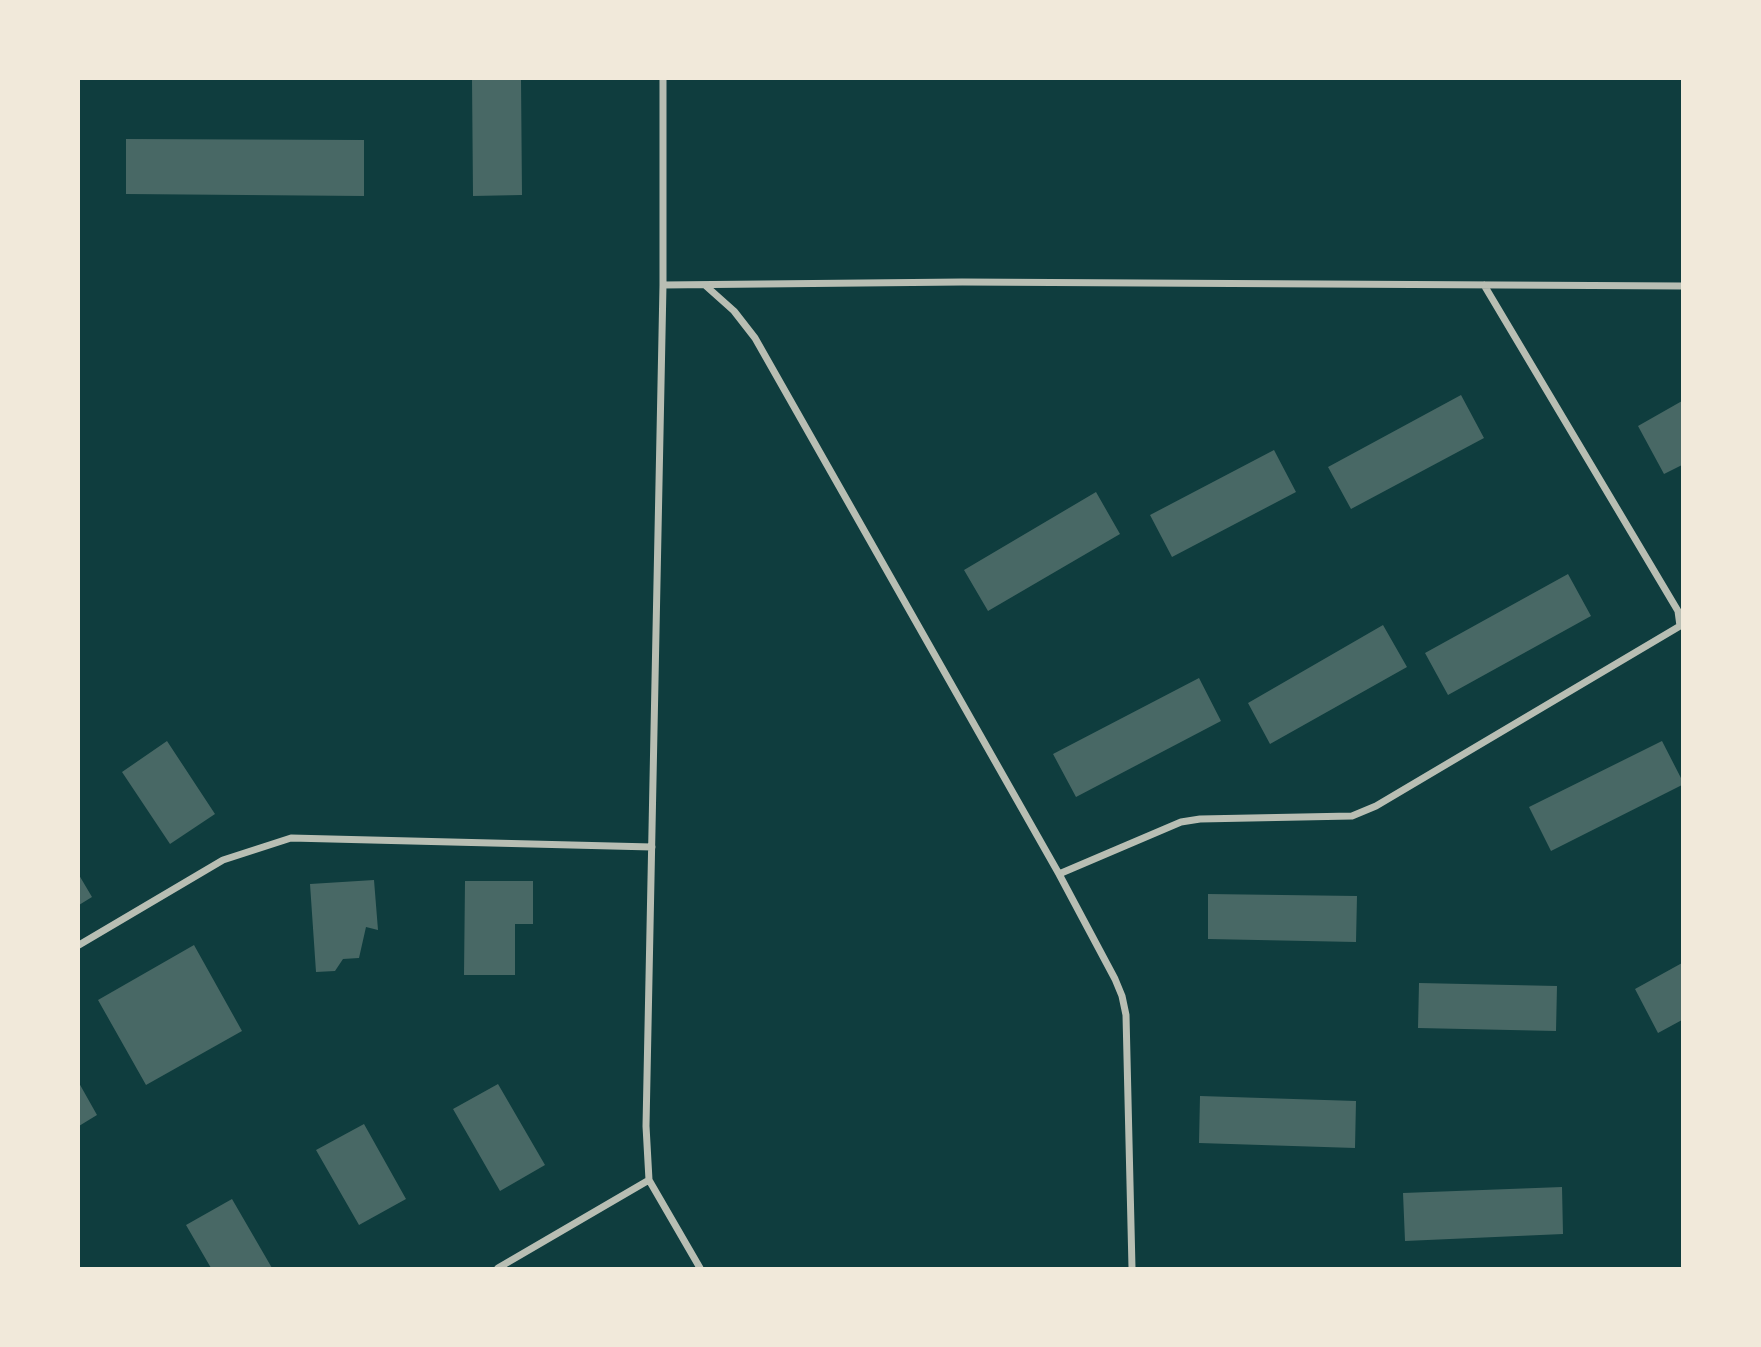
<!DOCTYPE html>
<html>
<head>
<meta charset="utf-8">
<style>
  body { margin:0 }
  #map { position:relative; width:1761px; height:1347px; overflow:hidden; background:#0f3d3e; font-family:Raleway,sans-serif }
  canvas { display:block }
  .frame { position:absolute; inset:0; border:80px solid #f1e9da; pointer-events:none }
</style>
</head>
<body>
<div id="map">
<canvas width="1761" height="1347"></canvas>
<div class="frame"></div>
</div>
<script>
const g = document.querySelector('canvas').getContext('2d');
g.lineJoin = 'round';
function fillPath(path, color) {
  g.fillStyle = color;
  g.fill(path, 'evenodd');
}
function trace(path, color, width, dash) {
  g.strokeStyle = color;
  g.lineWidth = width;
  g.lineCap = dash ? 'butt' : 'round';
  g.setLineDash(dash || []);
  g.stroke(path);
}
const building = new Path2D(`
  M472 79H521L522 195 473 196Z
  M126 139 364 140V196L126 194Z
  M1461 395 1484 438 1351 509 1328 467Z
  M1682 401V465L1664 474 1638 426Z
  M1274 450 1296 492 1172 557 1150 515Z
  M1096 492 1120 534 988 611 964 570Z
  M1568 574 1591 616 1448 695 1425 653Z
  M1383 625 1407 667 1270 744 1248 703Z
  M1199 678 1221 721 1076 797 1053 754Z
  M167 741 215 814 170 844 122 772Z
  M1662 741 1682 780V785L1551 851 1529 807Z
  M79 875 92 897 79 905Z
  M374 880 378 930 366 927 359 958 343 959 335 971 316 972 310 884Z
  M465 881H533V924H515V975H464Z
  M1208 894 1357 896 1356 942 1208 939Z
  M194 945 242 1031 146 1085 98 1000Z
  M1682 963V1020L1658 1033 1635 989Z
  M1419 983 1557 986 1556 1031 1418 1028Z
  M79 1083 97 1115 79 1126Z
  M498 1084 545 1165 500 1191 453 1109Z
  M1200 1096 1356 1101 1355 1148 1199 1143Z
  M364 1124 406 1199 359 1225 316 1150Z
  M1562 1187 1563 1234 1405 1241 1403 1193Z
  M232 1199 272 1268H211L186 1225Z`);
const minor = new Path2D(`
  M663 79V285L646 1126 649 1180 700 1268
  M663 285 962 282 1682 286
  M706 286 734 311 755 338 1059 874 1115 979 1122 996 1126 1015 1132 1268
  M1059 874 1181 822 1200 819 1352 816 1376 806 1680 626 1678 611 1484 285
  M79 945 223 860 291 838 652 847
  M498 1268 649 1180`);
fillPath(building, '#486865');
trace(minor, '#b8beb3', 7);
</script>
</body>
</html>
